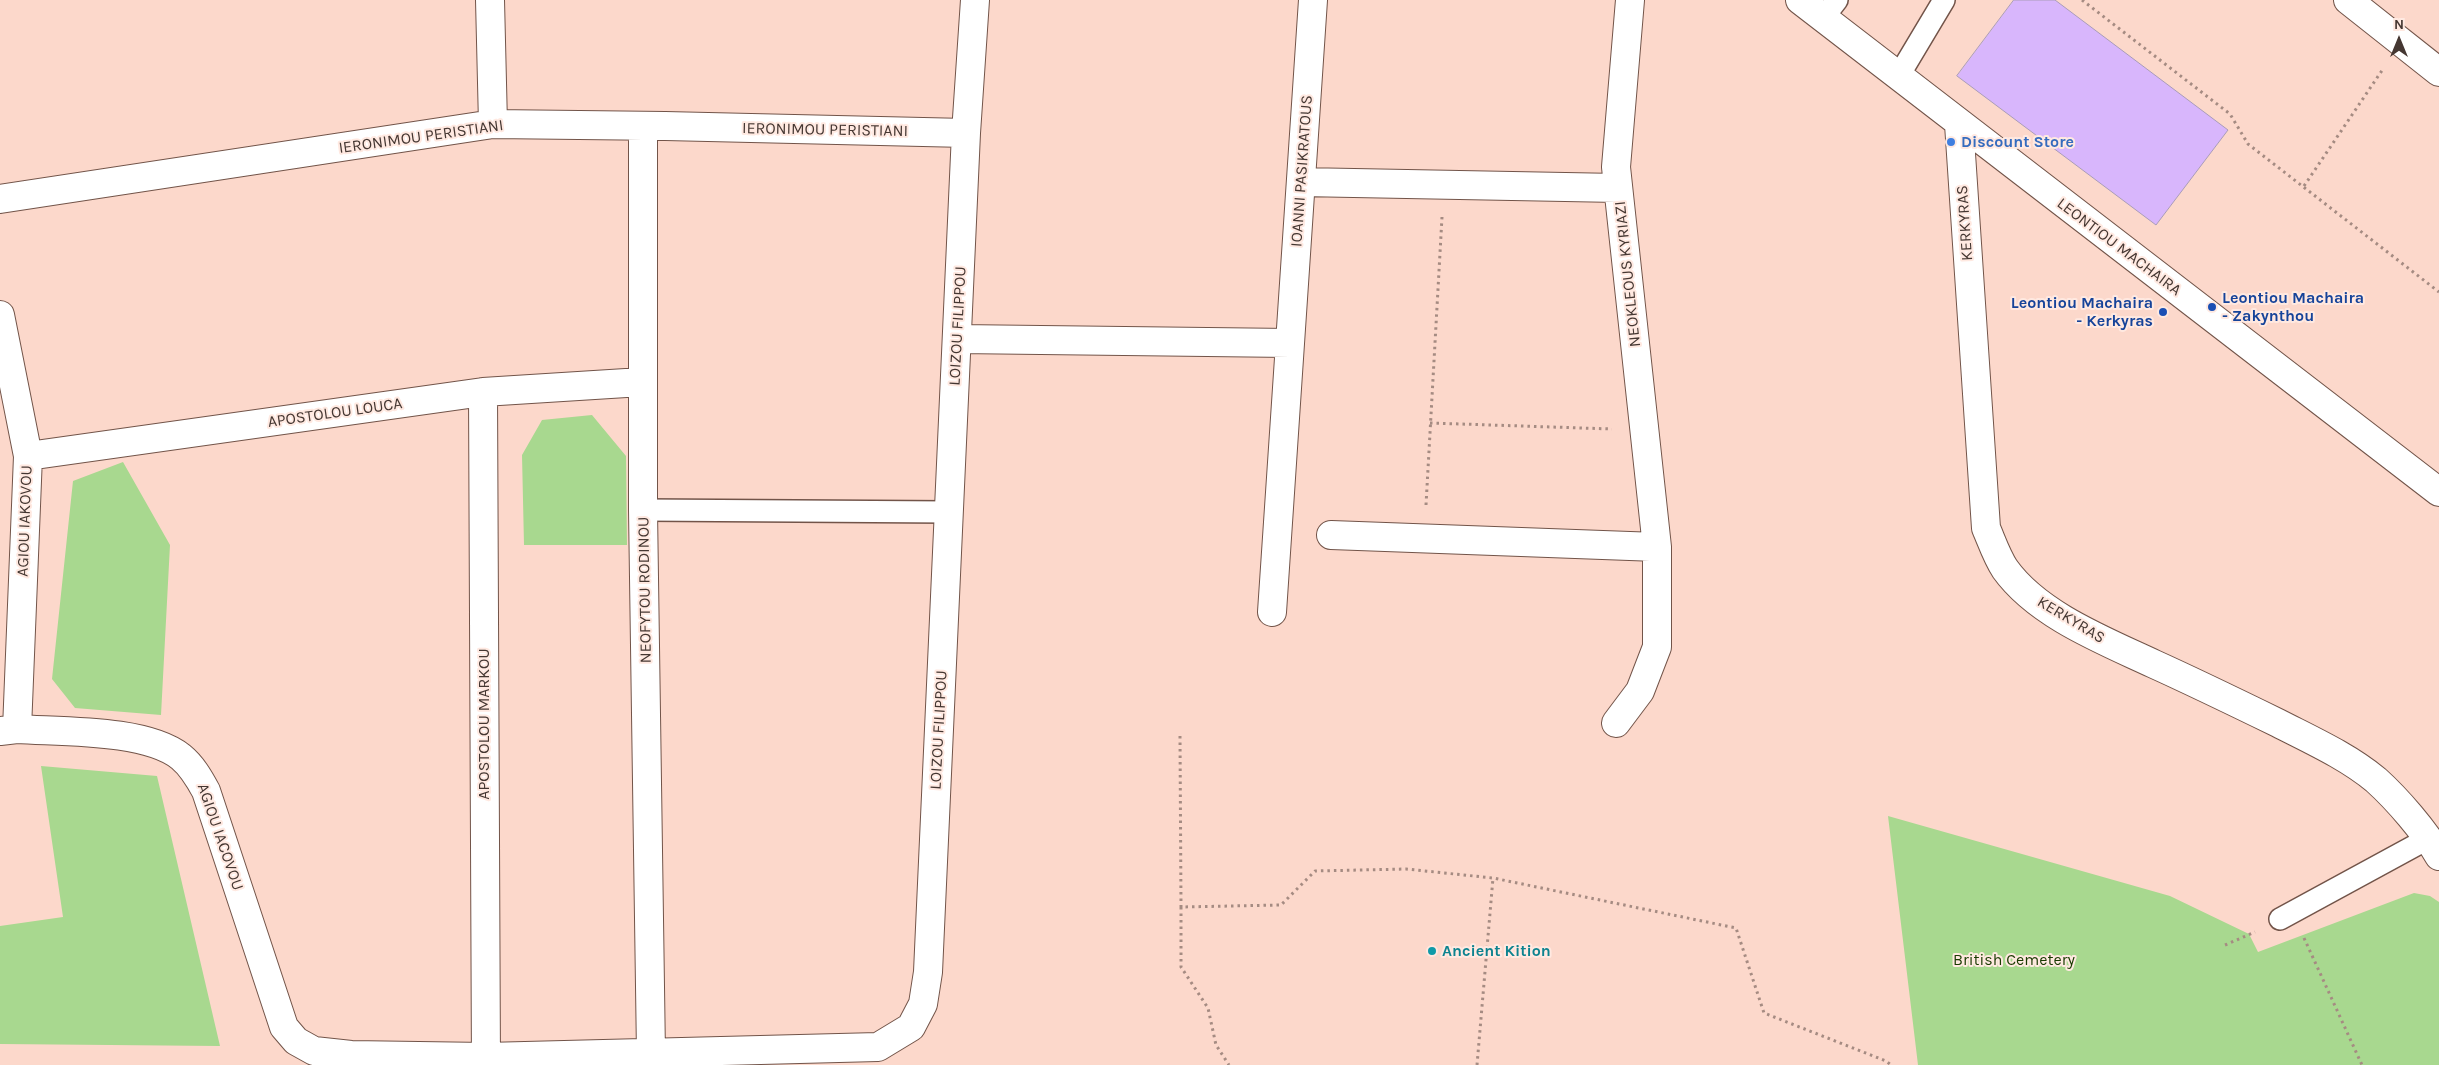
<!DOCTYPE html>
<html>
<head>
<meta charset="utf-8">
<style>
  body { margin:0 }
  #map { position:relative; width:2439px; height:1065px; overflow:hidden; background:#fcd8cb; font-family:Karla,sans-serif }
  canvas { display:block }
  .north { position:absolute; left:2374px; top:15px; width:50px; height:50px; -webkit-text-stroke:4px #ffe9e1; paint-order:stroke; rotate:0deg; font-size:14px; font-weight:700; line-height:20px; text-align:center; color:#453732 }
  .north::after { content:''; display:block; margin:auto; width:18px; height:22px; background:#453732; clip-path:polygon(50% 0,100% 100%,50% 72%,0 100%) }
</style>
</head>
<body>
<div id="map">
<canvas width="2439" height="1065"></canvas>
<div class="north">N</div>
</div>
<script>
const g = document.querySelector('canvas').getContext('2d');
g.lineJoin = 'round';
function fillPath(path, color) {
  g.fillStyle = color;
  g.fill(path, 'evenodd');
}
function trace(path, color, width, dash) {
  g.strokeStyle = color;
  g.lineWidth = width;
  g.lineCap = dash ? 'butt' : 'round';
  g.setLineDash(dash || []);
  g.stroke(path);
}
function write(font, color, halo, rows, align = 'center') {
  g.font = font + ' Karla,sans-serif';
  g.lineWidth = 4;
  g.setLineDash([]);
  g.textBaseline = 'middle';
  g.strokeStyle = halo;
  g.fillStyle = color;
  for (const [text, x, y, turn = 0] of rows) {
    g.save();
    g.translate(x, y);
    g.rotate((+turn || 0) * Math.PI / 180);
    g.textAlign = isNaN(turn) ? turn : align;
    if (halo) g.strokeText(text, 0, 0);
    g.fillText(text, 0, 0);
    g.restore();
  }
}
const green = new Path2D(`
  M592 415 626 456 627 545H524L522 455 542 420Z
  M123 462 170 545 161 715 75 708 52 679 73 481Z
  M41 766 157 776 220 1046 0 1044V926L63 917Z
  M1888 816 2170 896 2249 934 2258 952 2414 893 2430 896 2439 902V1065H1918Z`);
const building = new Path2D(`
  M2014 0H2055L2228 130 2156 225 1957 76Z`);
const path = new Path2D(`
  M2082 0 2230 114 2248 144 2439 292
  M2304 186 2383 69
  M1430 423 1612 429
  M1426 505 1442 217
  M1180 736 1181 907 1281 905 1315 871 1406 869 1493 878 1736 928 1764 1013 1886 1061 1891 1065
  M1181 907V967L1208 1008 1216 1045 1229 1065
  M2304 938 2362 1065
  M2225 945 2255 932
  M1477 1065 1493 878`);
const service = new Path2D(`
  M1823 18 1837 0
  M1898 77 1944 0
  M643 510 949 512
  M2280 919 2429 838`);
const minor = new Path2D(`
  M490 0 493 124
  M1800 0 2439 492
  M2348 0 2439 72
  M1959 124 1986 528C1992 542 1997 557 2005 569 2038 615 2105 641 2154 664 2196 683 2237 703 2278 723 2311 740 2347 756 2376 780 2397 799 2425 831 2439 856
  M643 127V510L651 1054
  M1301 182 1618 188
  M0 199 493 124 665 126 966 133
  M0 315 28 456 17 729
  M958 339 1290 343
  M483 392 486 1065
  M28 456 483 392 642 382
  M1331 535 1657 547
  M1272 612 1313 0
  M1616 723 1640 691 1657 647V547L1616 167 1630 0
  M0 731 17 729C62 732 146 729 181 757 192 766 199 778 206 791L284 1027 296 1041 314 1051 351 1055 486 1057 878 1047 911 1027 923 1004 928 972 966 133 975 0`);
const markers = [
  [1951,142,5,"#3f7fe0"],
  [2212,307,5,"#1a4fb4"],
  [2163,312,5,"#1a4fb4"],
  [1432,951,5,"#0f9aa8"]
];
const streetNames = [
  ["IERONIMOU PERISTIANI",825,130,1],
  ["IERONIMOU PERISTIANI",421,137,-8],
  ["IOANNI PASIKRATOUS",1302,171,-86],
  ["KERKYRAS",1965,223,-94],
  ["LEONTIOU MACHAIRA",2119,247,37],
  ["NEOKLEOUS KYRIAZI",1628,274,-96],
  ["LOIZOU FILIPPOU",958,326,-87],
  ["APOSTOLOU LOUCA",335,413,-8],
  ["AGIOU IAKOVOU",25,521,-88],
  ["NEOFYTOU RODINOU",645,590,-91],
  ["KERKYRAS",2071,620,31],
  ["APOSTOLOU MARKOU",484,724,-90],
  ["LOIZOU FILIPPOU",939,730,-87],
  ["AGIOU IACOVOU",220,837,71]
];
const shopNames = [
  ["Discount Store",1961,142]
];
const transitNames = [
  ["Leontiou Machaira",2222,298],
  ["- Zakynthou",2222,316],
  ["Leontiou Machaira",2153,303,"right"],
  ["- Kerkyras",2153,321,"right"]
];
const cultureNames = [
  ["Ancient Kition",1442,951]
];
const parkNames = [
  ["British Cemetery",2014,960]
];
fillPath(green, '#a8d88f');
fillPath(building, '#d8b6fc');
trace(building, '#a99cb8', 1);
trace(service, '#725449', 24);
trace(minor, '#725449', 30);
trace(path, '#a58b82', 3, [2.5, 4]);
trace(service, '#fff', 21);
trace(minor, '#fff', 28);
for (const [x, y, r, color] of markers) {
  const dot = new Path2D();
  dot.arc(x, y, r, 0, 2 * Math.PI);
  g.fillStyle = color;
  g.fill(dot);
  trace(dot, '#ffe9e1', 2);
}
write('16px', '#453732', '#ffe9e1', streetNames);
write('bold 16px', '#366cbe', '#ffe9e1', shopNames, 'left');
write('bold 16px', '#164399', '#ffe9e1', transitNames, 'left');
write('bold 16px', '#0d838f', '#ffe9e1', cultureNames, 'left');
write('16px', '#193b00', '#ffe9e1', parkNames);
</script>
</body>
</html>
